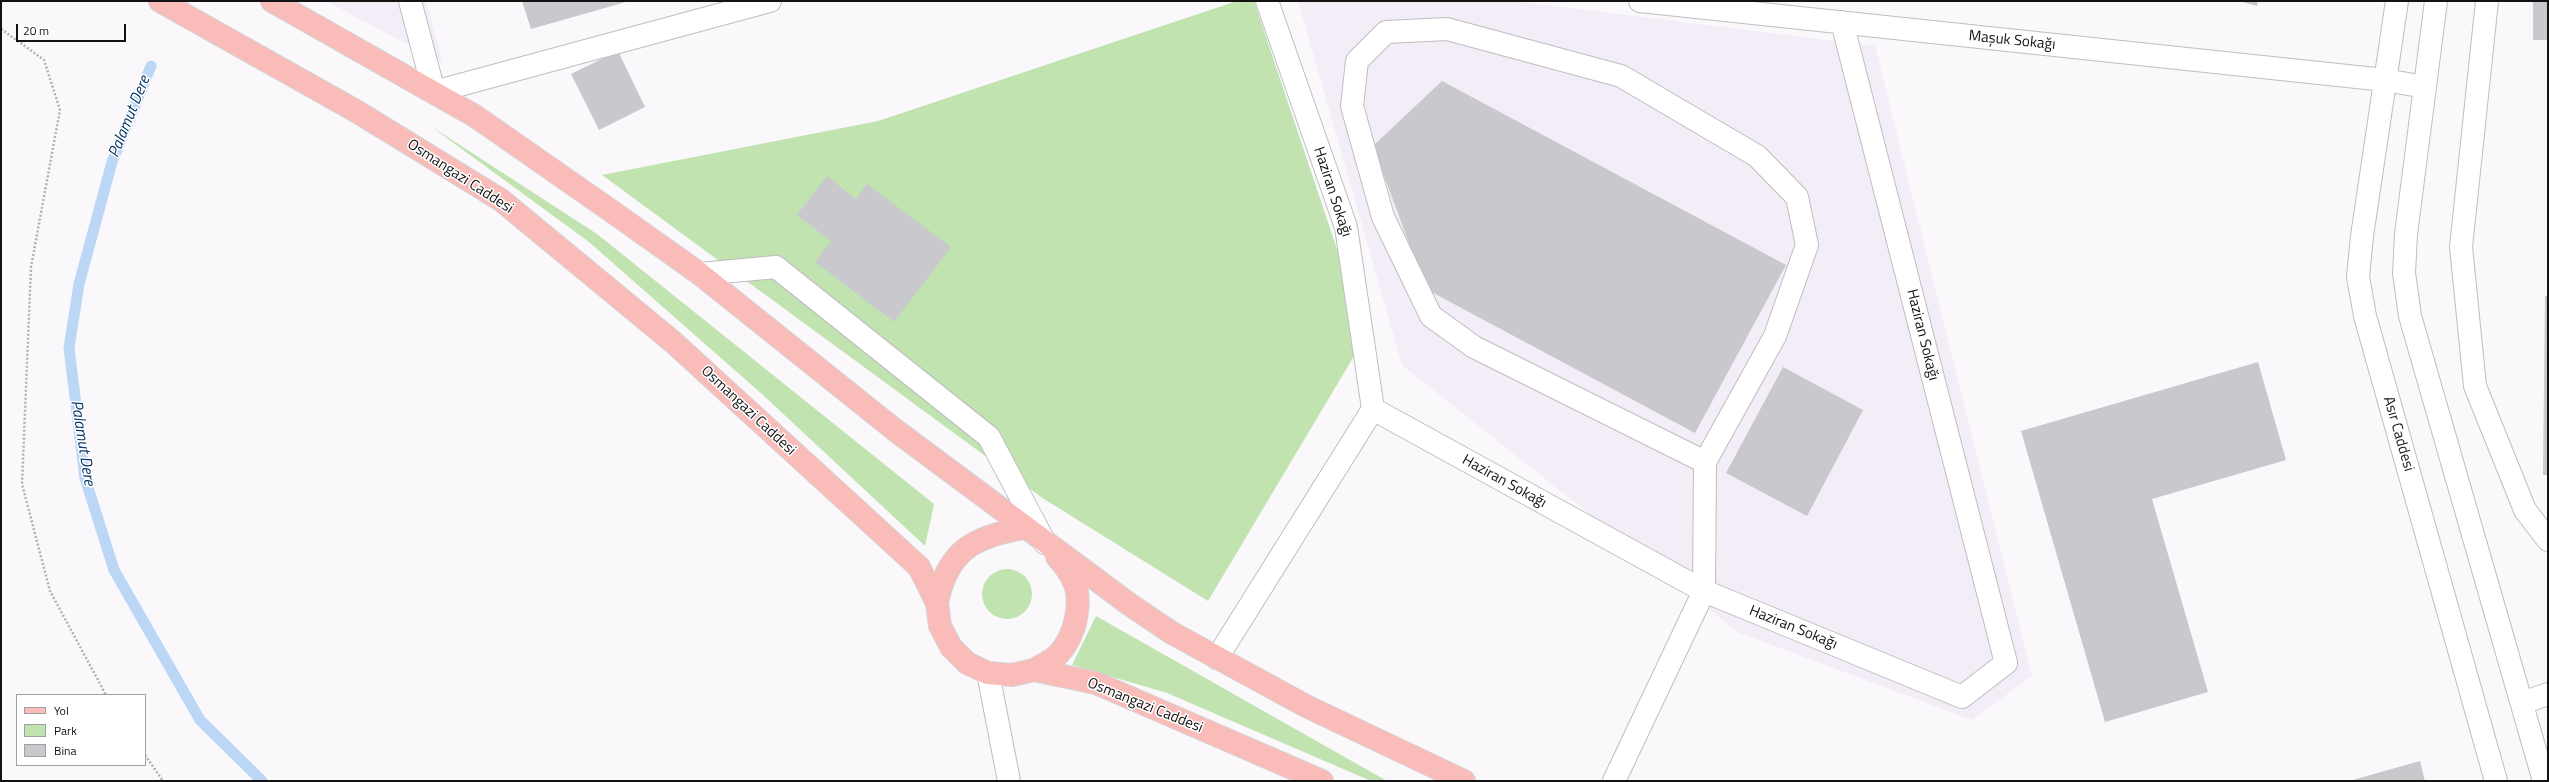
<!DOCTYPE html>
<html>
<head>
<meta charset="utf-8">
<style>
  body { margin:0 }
  #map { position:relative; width:2549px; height:782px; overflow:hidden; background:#faf8fb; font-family:"Titillium Web",sans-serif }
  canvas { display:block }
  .frame { position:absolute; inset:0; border:2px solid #131213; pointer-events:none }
  .legend { position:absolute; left:16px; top:694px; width:130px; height:72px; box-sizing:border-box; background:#fff; border:1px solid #a1a0a1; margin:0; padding:5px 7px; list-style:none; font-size:12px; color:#131213 }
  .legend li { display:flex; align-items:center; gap:8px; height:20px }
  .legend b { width:20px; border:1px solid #a1a0a1 }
  .scale { position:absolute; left:16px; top:24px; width:110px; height:18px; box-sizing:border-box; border:2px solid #131213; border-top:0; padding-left:5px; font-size:12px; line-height:14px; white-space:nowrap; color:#131213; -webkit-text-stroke:3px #fff; paint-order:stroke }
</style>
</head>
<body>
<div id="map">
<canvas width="2549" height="782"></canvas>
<div class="frame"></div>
<ul class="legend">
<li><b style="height:5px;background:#fabcb9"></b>Yol</li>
<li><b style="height:11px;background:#c0e3b0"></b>Park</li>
<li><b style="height:11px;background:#c9c8cc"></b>Bina</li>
</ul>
<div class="scale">20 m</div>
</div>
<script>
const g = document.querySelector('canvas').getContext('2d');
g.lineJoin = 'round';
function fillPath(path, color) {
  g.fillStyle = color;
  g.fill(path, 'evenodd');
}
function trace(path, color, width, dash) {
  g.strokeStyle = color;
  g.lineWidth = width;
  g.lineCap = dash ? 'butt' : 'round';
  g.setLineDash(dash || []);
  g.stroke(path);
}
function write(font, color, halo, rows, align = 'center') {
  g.font = font + ' "Titillium Web",sans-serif';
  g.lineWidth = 3;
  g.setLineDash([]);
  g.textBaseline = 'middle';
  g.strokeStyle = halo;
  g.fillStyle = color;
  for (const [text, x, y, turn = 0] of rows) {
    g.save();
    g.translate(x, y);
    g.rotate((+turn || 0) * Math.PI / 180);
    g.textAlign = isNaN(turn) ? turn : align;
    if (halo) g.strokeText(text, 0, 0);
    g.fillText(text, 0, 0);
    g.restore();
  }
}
const built = new Path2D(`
  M326 1H426L443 63Z
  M1298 1H1513L1875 46 2032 676 1972 720 1738 632 1402 365Z`);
const green = new Path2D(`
  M1237 1H1254L1366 336 1208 601 1044 499 602 175 878 121Z
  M429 125 597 234 934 504 925 546 763 395 589 242Z
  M982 594a25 25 0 1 1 50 0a25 25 0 1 1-50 0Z
  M1096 616 1387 781H1371L1167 693 1072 665Z`);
const stream = new Path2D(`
  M151 66 112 162 79 284 69 348 85 478 114 570 200 720 262 781`);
const building = new Path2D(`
  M522 1H625L626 2 531 29Z
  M2239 1H2258L2257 6Z
  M2533 1H2548V40H2533Z
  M618 51 645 107 599 130 571 74Z
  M1442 81 1786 265 1695 433 1426 289 1373 146Z
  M827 176 856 199 867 184 951 247 894 322 815 262 831 241 797 215Z
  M2545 296H2548V475H2543Z
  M2258 362 2286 460 2152 499 2208 692 2105 722 2021 431Z
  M1783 367 1863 410 1807 516 1726 473Z
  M2420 761 2425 781H2349Z`);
const path = new Path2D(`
  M1 29 44 60 60 110 31 267 22 484 50 591 106 695
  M145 755 163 781`);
const minor = new Path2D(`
  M410 1 434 92 770 1
  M1267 1 1346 227 1373 409 1704 591 1962 697 2006 663 1842 22
  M1640 1 2385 80 2425 87
  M2397 1 2362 236 2358 277 2365 316 2496 781
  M2436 1 2406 234 2404 273 2410 316 2544 781
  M2487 1 2461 247 2475 386 2525 510 2548 540
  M700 274 776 267 989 437 1045 543
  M1217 658 1373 409
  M988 673 1009 781
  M2522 703 2548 694
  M1614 781 1704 591 1705 462 1775 336 1807 245 1797 197 1757 156 1621 76 1447 29 1386 32 1357 61 1352 106 1383 217 1431 316 1474 347 1705 462`);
const major = new Path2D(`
  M160 1 356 111 501 200 673 342 919 567 937 603 940 626 951 647 967 663 988 673 1012 675 1034 670 1096 683 1322 781
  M272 1 475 116 617 215 700 274 895 430 1129 604 1172 633 1306 706 1464 781
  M937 603C947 551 974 536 1025 528
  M1034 670C1040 666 1047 663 1053 659 1072 644 1080 615 1077 592 1075 578 1066 567 1057 557`);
const streetNames = [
  ["Maşuk Sokağı",2012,41,6],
  ["Osmangazi Caddesi",460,177,33],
  ["Haziran Sokağı",1332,192,72],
  ["Haziran Sokağı",1922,335,76],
  ["Osmangazi Caddesi",748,411,43],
  ["Asır Caddesi",2398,434,74],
  ["Haziran Sokağı",1504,482,29],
  ["Haziran Sokağı",1793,628,22],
  ["Osmangazi Caddesi",1145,706,22]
];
const waterNames = [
  ["Palamut Dere",130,117,-68],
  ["Palamut Dere",82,443,81]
];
fillPath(built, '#f2edf7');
fillPath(green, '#c0e3b0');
trace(stream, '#bcd7f6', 11);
fillPath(building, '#c9c8cc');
trace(minor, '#bfbdc0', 24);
trace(major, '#d5d4d5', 24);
trace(path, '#b1b0b2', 2.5, [2, 2]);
trace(minor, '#fff', 22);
trace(major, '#fabcb9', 22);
write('15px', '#131213', '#fff', streetNames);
write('italic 16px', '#0a3868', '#fff', waterNames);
</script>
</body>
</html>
